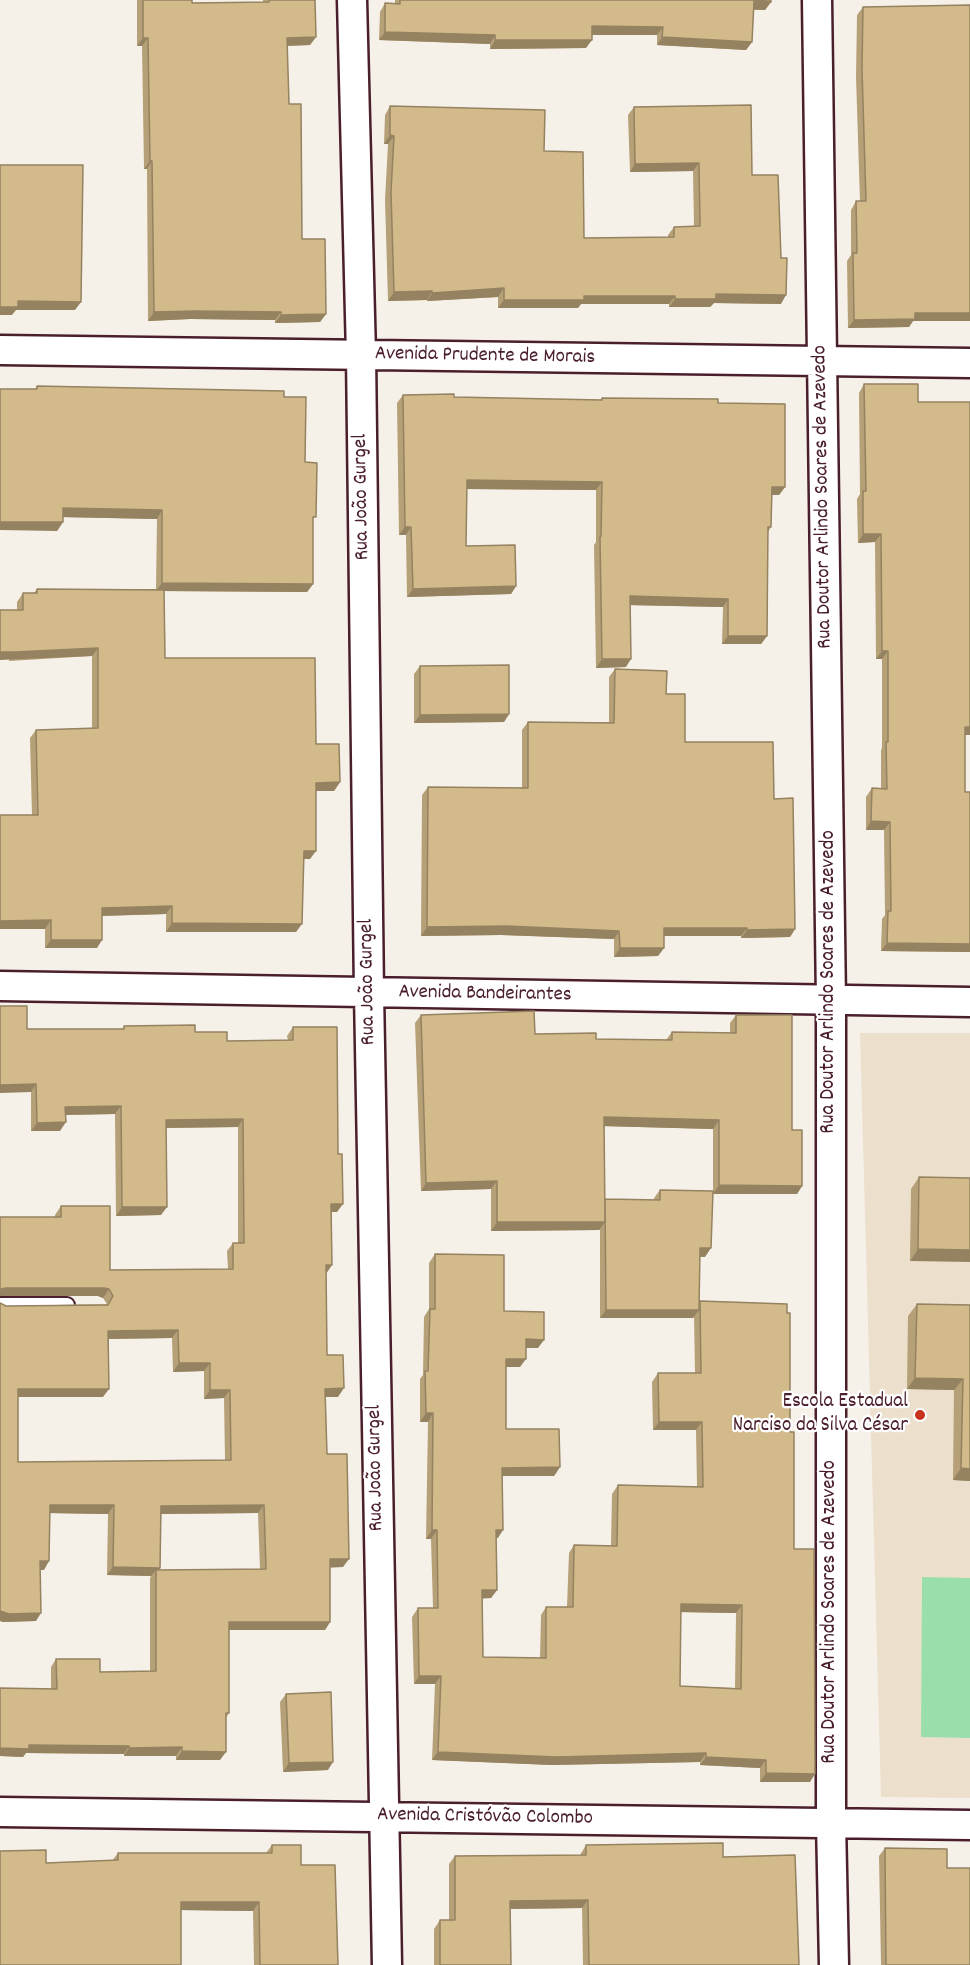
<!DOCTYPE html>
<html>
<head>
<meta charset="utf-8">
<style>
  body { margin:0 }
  canvas { display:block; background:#f6f1e8 }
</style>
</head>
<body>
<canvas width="970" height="1965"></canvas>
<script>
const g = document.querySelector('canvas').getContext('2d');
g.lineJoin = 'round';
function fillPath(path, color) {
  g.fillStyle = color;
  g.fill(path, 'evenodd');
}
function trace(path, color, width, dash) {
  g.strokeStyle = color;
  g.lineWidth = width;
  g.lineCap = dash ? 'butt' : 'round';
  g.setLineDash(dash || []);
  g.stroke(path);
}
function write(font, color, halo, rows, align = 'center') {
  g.font = font + ' Dekko,sans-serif';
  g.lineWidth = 4.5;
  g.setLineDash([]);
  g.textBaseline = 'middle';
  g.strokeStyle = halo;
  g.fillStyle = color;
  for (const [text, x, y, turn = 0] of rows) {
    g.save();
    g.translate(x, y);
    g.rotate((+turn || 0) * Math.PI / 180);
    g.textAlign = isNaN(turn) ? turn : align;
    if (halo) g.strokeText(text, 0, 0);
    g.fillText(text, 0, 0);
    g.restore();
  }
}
const built = new Path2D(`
  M860 1033H970V1798L881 1797Z`);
const green = new Path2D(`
  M922 1577 970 1578V1738L921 1737Z`);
const lane = new Path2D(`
  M0 1305H67`);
const street = new Path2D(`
  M352 0 361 355 369 993 387 1965
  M817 0 831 1000V1822L834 1965
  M0 350 970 363
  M0 986 970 1002
  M0 1812 970 1825`);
const wall = new Path2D(`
  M137 0H192V3L263 2V0H315L316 37 310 45 287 46 289 104 302 239 326 314 320 322 275 323V320L190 319 148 321 147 169H144L142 46H137Z
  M395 0H771V2L765 10H754L752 42 746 50 657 45V35H592L586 48 490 49V44L379 40 380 12 385 3 395 4Z
  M970 5V321H913L909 327 848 328 847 261 851 255V210L856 201H860L856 77 857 15 863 7Z
  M390 106 544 151 584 238 668 237V235L674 227 694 226 693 171 630 172 628 115 634 107 752 175 781 304 714 303 710 307H669V304H581L578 308H498V297L427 301V300L388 301 385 200 388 144H384L385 115Z
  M864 384 918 402H970V735H965V792L970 952 881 951 882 919 885 915 884 830H866V797L872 788 881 789V750L882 748V659H876L875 542 858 543 857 499 860 494 859 393Z
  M37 386 284 397 305 462 313 521V584L307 592 164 591 165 658 316 744 340 782 334 791H316L310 859H304L296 932H166V914L102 916 97 948H45V929H0V815H32L30 738 36 730 92 728V656L9 661 17 610V602L23 593H34L37 589H156L157 519 63 517V522L57 531 35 389Z
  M403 395 454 397 600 400 602 398 718 403 785 487 779 495H772L771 527 768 532 767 636 761 644H722L723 607 630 605 626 667 596 668 594 545 596 542V490L467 489 466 546 516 586 511 594 407 597 406 535H399L397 403Z
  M420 666 509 714 504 722 414 723V674Z
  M615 669 666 694 685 742 774 799 795 929 790 937 741 938V936H664V948L658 956 614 957V939L501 935 421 936 422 795 428 787 522 788V730L528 722H609V677Z
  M421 1015 535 1034 596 1039 666 1040 672 1032 730 1033V1023L736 1015 792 1130 802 1186 797 1194H713V1129L604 1126 605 1199 654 1200V1198L660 1190 705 1257H700L699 1302 787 1313 794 1549 810 1782H760V1768L700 1765V1762L552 1765 432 1760 435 1684H414L412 1617 418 1608H433L431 1539H426L428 1422H420V1379L423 1375 424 1317 429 1309V1263L435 1254 504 1311 538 1348H526L520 1367H506V1429L560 1467 554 1476H502L498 1538H496L497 1590 491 1598H482L483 1657 540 1658 541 1615 546 1607H567L569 1553 574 1545 611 1546 612 1494 618 1485 697 1487 696 1430H653L652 1382 658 1373H695L694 1316 693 1318H600V1230L491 1231V1189L421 1191 415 1023ZM681 1612 736 1613 735 1688 680 1686Z
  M124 1026 195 1032 227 1041 288 1040 287 1036 293 1027 337 1212H332L326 1274 327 1355 338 1397H325L327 1454 343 1567H330V1622L325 1630H229V1713L226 1718 220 1760H176V1756H124V1754L26 1753 23 1757 0 1756V1688L51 1689V1667L56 1659 100 1672H150V1578L151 1576 107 1575 108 1514 50 1513 44 1570H40L36 1621 3 1622 0 1621V1303L6 1306 107 1304 103 1298 98 1296H0L55 1217V1215L61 1206 110 1270 228 1269 227 1251 233 1243H238V1127L166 1128 161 1215 116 1216 115 1114 66 1115 60 1131H31V1092L27 1029H122ZM172 1338 173 1372 204 1371V1399L224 1398 225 1460 18 1462V1397H103L109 1339ZM258 1513 260 1569 159 1570 160 1568 161 1514Z
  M919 1177 970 1179 910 1261 911 1189Z
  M917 1304 970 1305V1481L953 1480 954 1390 907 1389 908 1316Z
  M286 1694 328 1770 283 1772 280 1702Z
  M272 1845 301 1865 338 1965H254L253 1911 181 1910 46 1863 112 1861 118 1853H266Z
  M586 1845 723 1857 799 1965H583L582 1908 510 1909 511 1965H434V1929L440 1920H449V1864L455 1856 580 1855Z
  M885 1848 947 1868 970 1965H881L879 1856Z`);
const shadedWall = new Path2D(`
  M754 1 771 2 765 10 748 9Z
  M592 26 663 27 657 35H586Z
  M385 32 495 35 490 44 379 40Z
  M316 37 310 45 281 46 287 38Z
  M662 37 752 42 746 50 657 45Z
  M143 38H148L142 46H137Z
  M495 40H592L586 48 490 49Z
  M390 135 394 136 388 144H384Z
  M150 161H152L147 169H144Z
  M699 163 693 171 630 172 635 164Z
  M504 288 498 297 427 301 432 293Z
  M432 291 427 300 388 301 394 292Z
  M716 294 786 295 781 304 714 303 710 307H669L675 299Z
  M584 296H675L669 304H581L578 308H498L504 300Z
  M18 301 81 302 75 310H16L12 315H0V307Z
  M195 311 281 312 275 320 190 319 148 321 154 312Z
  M915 313H970V321H913L909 327 848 328 854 320Z
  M326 314 320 322 275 323 281 315Z
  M467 480 602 482 596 490 462 489Z
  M772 487H785L779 495H766Z
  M63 508 162 510 157 519 57 517Z
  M0 522H63L57 531 0 530Z
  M405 527H411L406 535H399Z
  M863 534H881L875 542 858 543Z
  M162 583 313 584 307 592 156 591Z
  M516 586 511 594 407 597 413 589Z
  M630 596 728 599 723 607 624 605Z
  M728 636H767L761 644H722Z
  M98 648 92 656 0 660V652Z
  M882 651H888L882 659H876Z
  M602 659H631L626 667 596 668Z
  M509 714 504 722 414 723 420 715Z
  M965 727H970V735H959Z
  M340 782 334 791H310L316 783Z
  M871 821 890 822 884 830H866Z
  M304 851H316L310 859H298Z
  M172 906 166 914 97 916 102 908Z
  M51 920 45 929H0V921Z
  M172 923 302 924 296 932H166Z
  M507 926 619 931 614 939 501 935 421 936 427 927Z
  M664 928H747L741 936H658Z
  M795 929 790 937 741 938 747 930Z
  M51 940H102L97 948H45Z
  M887 943 970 944V952L881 951Z
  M620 948H664L658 956 614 957Z
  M36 1084 31 1092 0 1093V1085Z
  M121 1106 115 1114 60 1115 65 1107Z
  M604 1117 719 1120 713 1129 599 1126Z
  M243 1119 238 1127 160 1128 166 1120Z
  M66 1122 60 1131H31L37 1123Z
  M497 1181 491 1189 421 1191 426 1183Z
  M719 1185 802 1186 797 1194H713Z
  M331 1204H343L337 1212H326Z
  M122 1207H167L161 1215 116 1216Z
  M497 1222H605L599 1230 491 1231Z
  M700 1248H711L705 1257 695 1256Z
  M918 1249 970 1250V1262L910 1261Z
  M326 1265H332L326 1274Z
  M6 1288H104L109 1289 103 1298 98 1296H0V1290Z
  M606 1310H699L693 1318H600Z
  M178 1330 172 1338 103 1339 108 1331Z
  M526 1339 544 1340 538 1348H521Z
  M506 1359H526L520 1367H500Z
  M179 1363H210L204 1371 173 1372Z
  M915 1378 963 1379 954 1390 907 1389Z
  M344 1388 338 1397H319L325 1389Z
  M18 1389H109L103 1397H12Z
  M210 1390H230L224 1398 204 1399Z
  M426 1413H433L428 1422H420Z
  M659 1422H702L696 1430H653Z
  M560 1467 554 1476H496L502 1468Z
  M961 1468 970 1469V1481L953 1480Z
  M50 1505H114L108 1514 44 1513Z
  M264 1505 258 1513 155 1514 161 1506Z
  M432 1530H437L431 1539H426Z
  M496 1530H503L498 1538H490Z
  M330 1559H349L343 1567 324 1568Z
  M40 1561H49L44 1570 34 1569Z
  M113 1567 160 1568 156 1574V1570L151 1576 107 1575Z
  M482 1590H497L491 1598 476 1599Z
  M681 1604 742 1605 736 1613 675 1612Z
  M0 1611 41 1613 36 1621 3 1622 0 1621Z
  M229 1622H330L325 1630H223Z
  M419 1676H441L435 1684H414Z
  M29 1745 129 1746 124 1754 26 1753 23 1757 0 1756V1748Z
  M182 1747 176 1756H124L129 1748Z
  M182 1751 226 1752 220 1760H176Z
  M438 1752 706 1753 700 1762 552 1765 432 1760Z
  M706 1757 766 1760 760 1768 700 1765Z
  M333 1762 328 1770 283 1772 289 1763Z
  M766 1773 815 1774 810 1782H760Z
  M588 1900 582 1908 504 1909 510 1901Z
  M181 1902H259L253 1911 175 1910Z`);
const building = new Path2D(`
  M143 0H192V3L269 2V0H315L316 37 287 38 289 104H301L302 239H325L326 314 281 315V312L195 311 154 312 152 161H150L148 38H143Z
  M400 0H771V2L754 1 752 42 662 37 663 27 592 26V40H495V35L385 32V3L400 4Z
  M970 5V313H915V319L854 320 853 253H857L856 201H866L862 69 863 7Z
  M751 105 752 175H778L781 258H787L786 295 716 294V299H675V296H584V300H504V288L432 293V291L394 292 391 192 394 136 390 135V106L545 110 544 151 583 152 584 238 674 237V227L700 226 699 163 635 164 634 107Z
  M0 165H83L81 302 18 301V307H0Z
  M864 384H918V402H970V727H965V792H970V944L887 943 888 911H891L890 822 871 821 872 788 887 789 886 742H888V651H882L881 534H863V491H866Z
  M37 386 284 391V397H306L305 462 317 463 316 517H313V584L162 583V510L63 508V522H0V389H37Z
  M454 394V397L602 400V398L718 399V403L785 404V487H772L771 527H768L767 636H728V599L630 596 631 659H602L600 537 601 536 602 482 467 480 466 546 515 545 516 586 413 589 411 527H405L403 395Z
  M37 589 164 590 165 658H315L316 744H339L340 782 316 783V851H304L302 924 172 923V906L102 908V940H51V920L0 921V815H38L36 730 98 728V648L15 652H0V610H23V593H37Z
  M509 665V714L420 715V666Z
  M615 669 667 671 666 694H685V742H773L774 799 793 798 795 929 747 930V928H664V948H620L619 931 507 926 427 927 428 787 528 788V722L614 723Z
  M0 1006H27V1029H124V1026L195 1025V1032H227V1041L293 1040V1027H337L338 1154H342L343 1204H331L332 1265H326L327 1355H343L344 1388 325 1389 327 1454H347L349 1559H330V1622H229V1713H226V1752L182 1751V1747L129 1748V1746L29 1745V1749L0 1748V1688L57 1689 56 1659H100V1672L156 1671V1570L266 1569 264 1505 161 1506 160 1568 113 1567 114 1505H50L49 1561H40L41 1613 9 1614 0 1611V1303L6 1306 108 1305 113 1296 109 1289 104 1288H6L1 1289 0 1291V1217H61V1206H110V1270L233 1269V1243H244L243 1119 166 1120 167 1207H122L121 1106 65 1107 66 1122 37 1123 36 1084 0 1085ZM178 1330 179 1363H210V1390H230L231 1460 18 1462V1389H109L108 1331Z
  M534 1011 535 1034 596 1033V1039L672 1040V1032L736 1033V1015H792V1130H802V1186L719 1185V1120L604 1117 605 1222H497V1181L426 1183 421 1015Z
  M919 1177 970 1178V1250L918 1249Z
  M660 1190 713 1191 711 1248H700L699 1310H606L605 1199 660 1200Z
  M435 1254 504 1255V1311L544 1312V1340L526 1339V1359H506V1429H559L560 1467 502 1468 503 1530H496L497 1590H482L483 1657 546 1658V1607H573L574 1545 617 1546 618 1485 703 1487 702 1422H659L658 1373H701L700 1301 787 1304V1313H790V1432H794V1549H814L815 1774 766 1773V1760L706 1757V1753L557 1757 438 1752 441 1676H419L418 1608H438L437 1530H432L433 1413H426L425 1371H428L430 1309H435ZM681 1604 742 1605 741 1689 680 1686Z
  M917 1304 970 1305V1469L961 1468 963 1379 915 1378Z
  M331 1692 333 1762 289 1763 286 1694Z
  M723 1843V1857L795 1855 799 1965H589L588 1900 510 1901 511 1965H440V1920H455V1856L586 1855V1845Z
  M272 1845H301V1865H335L338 1965H260L259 1902H181V1965H0V1851L46 1850V1863L118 1860V1853H272Z
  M885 1848 947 1849V1868H970V1965H886Z`);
const markers = [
  [920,1415,6,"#c8321e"]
];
const streetNames = [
  ["Avenida Prudente de Morais",485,357,1],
  ["Rua João Gurgel",363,497,-91],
  ["Rua Doutor Arlindo Soares de Azevedo",824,497,-91],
  ["Rua João Gurgel",369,982,-91],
  ["Rua Doutor Arlindo Soares de Azevedo",830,982,-90],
  ["Avenida Bandeirantes",485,995,1],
  ["Rua João Gurgel",377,1468,-91],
  ["Rua Doutor Arlindo Soares de Azevedo",831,1612,-90],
  ["Avenida Cristóvão Colombo",485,1818,1]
];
const poiNames = [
  ["Escola Estadual",908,1403],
  ["Narciso da Silva César",908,1427]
];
fillPath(built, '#ece0cc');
fillPath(green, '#9adfab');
trace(lane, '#4a1f2b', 18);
trace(street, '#4a1f2b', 33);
trace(lane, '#fff', 14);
trace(street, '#fff', 28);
fillPath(wall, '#b5a077');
fillPath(shadedWall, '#948261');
fillPath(building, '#d3ba8a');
trace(building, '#948261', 1.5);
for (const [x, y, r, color] of markers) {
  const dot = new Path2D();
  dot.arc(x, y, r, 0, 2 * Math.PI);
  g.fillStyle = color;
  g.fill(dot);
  trace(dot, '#fff', 2);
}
write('21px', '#4a1f2b', '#fff', streetNames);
write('21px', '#4a1f2b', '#fff', poiNames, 'right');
</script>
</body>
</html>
